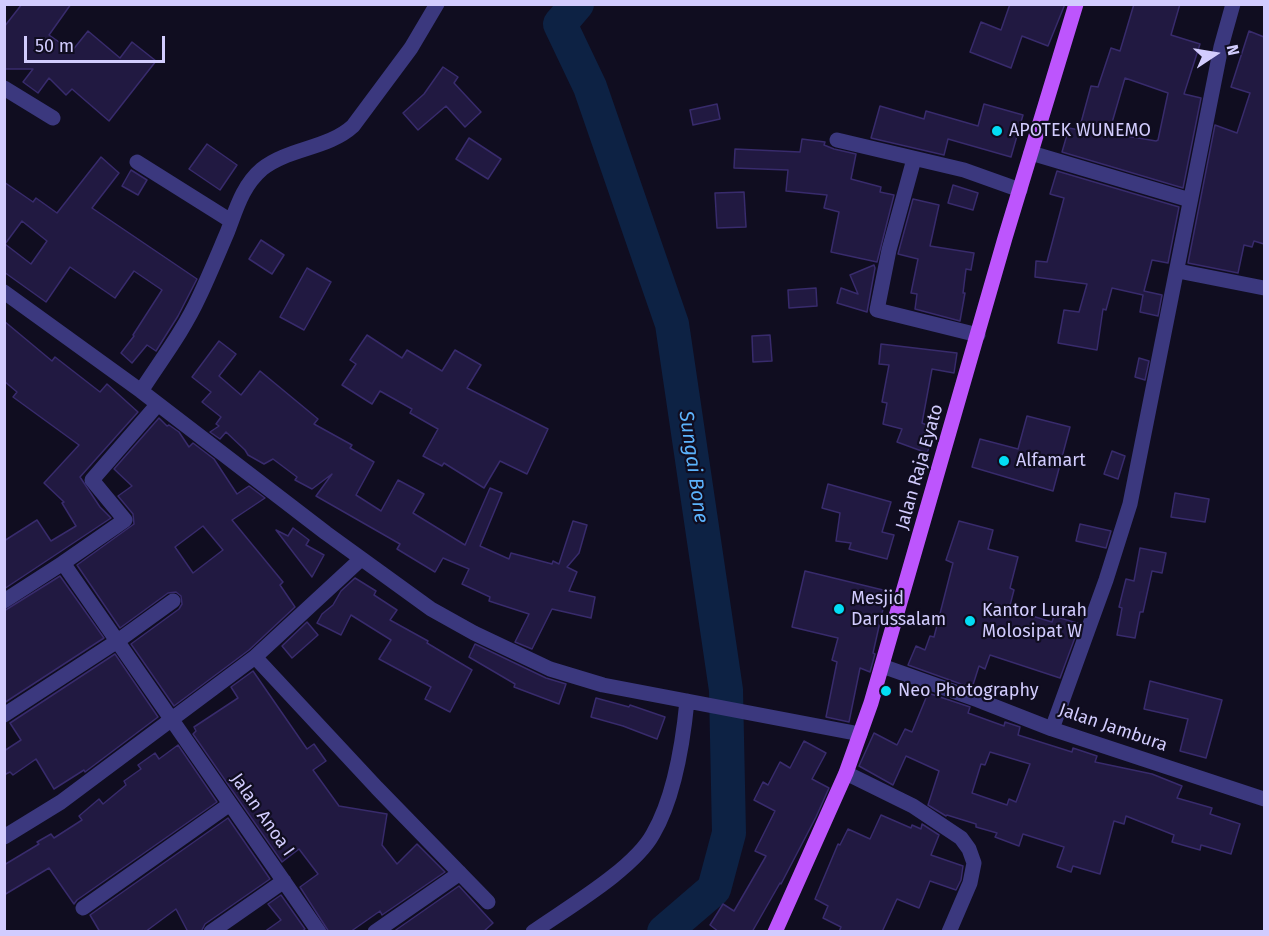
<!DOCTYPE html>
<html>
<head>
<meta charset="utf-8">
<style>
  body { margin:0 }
  #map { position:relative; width:1269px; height:936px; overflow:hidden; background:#100d20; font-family:"Fira Sans",sans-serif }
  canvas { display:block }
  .frame { position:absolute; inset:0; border:6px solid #d2ccfe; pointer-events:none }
  .north { position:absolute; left:1185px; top:24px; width:60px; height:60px; -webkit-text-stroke:4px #100d20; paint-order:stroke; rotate:78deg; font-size:16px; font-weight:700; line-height:24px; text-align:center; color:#d2ccfe }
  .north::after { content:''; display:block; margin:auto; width:21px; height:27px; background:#d2ccfe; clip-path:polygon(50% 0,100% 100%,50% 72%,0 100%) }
  .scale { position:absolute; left:24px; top:36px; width:141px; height:27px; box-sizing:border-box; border:3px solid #d2ccfe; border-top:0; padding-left:8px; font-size:18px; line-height:21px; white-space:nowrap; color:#d2ccfe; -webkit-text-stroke:4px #100d20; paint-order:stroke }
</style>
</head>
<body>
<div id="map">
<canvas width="1269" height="936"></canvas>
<div class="frame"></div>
<div class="north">N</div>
<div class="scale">50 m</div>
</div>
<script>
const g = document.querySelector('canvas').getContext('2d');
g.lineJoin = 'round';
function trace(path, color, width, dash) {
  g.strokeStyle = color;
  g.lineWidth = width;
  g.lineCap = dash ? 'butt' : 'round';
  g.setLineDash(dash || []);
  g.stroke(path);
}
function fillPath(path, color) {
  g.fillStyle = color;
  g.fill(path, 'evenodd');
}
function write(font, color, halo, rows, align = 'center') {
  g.font = font + ' "Fira Sans",sans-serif';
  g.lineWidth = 4.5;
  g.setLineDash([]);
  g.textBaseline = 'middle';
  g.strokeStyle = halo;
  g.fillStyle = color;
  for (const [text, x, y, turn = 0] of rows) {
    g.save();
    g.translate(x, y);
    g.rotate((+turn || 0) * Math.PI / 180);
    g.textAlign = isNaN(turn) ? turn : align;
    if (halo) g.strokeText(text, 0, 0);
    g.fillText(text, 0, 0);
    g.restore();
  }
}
const river = new Path2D(`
  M577 4 560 24 590 87 672 324 726 690 729 833 714 889 664 932`);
const building = new Path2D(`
  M22 4H71L49 35 72 51 88 31 120 58 132 42 156 61 109 121 72 89 66 95 49 78 38 93 23 82 33 69H4V27Z
  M1010 4H1065L1048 46 1022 36 1011 68 970 52 981 22 1001 30Z
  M1134 4H1180L1171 35 1200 44 1184 94 1201 98 1183 188 1062 152 1069 128 1079 130 1091 86 1098 87 1111 48 1120 51ZM1125 78 1168 93 1158 140 1156 141 1109 133Z
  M1249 31 1264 37V244L1254 241 1252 247 1244 245 1238 273 1188 263 1215 125 1237 133 1250 93 1231 87Z
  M443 67 458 77 454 83 481 112 465 127 446 106 418 130 403 113 424 94Z
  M717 104 720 119 693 125 690 110Z
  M984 104 1023 115 1011 157 948 139 944 155 871 138 880 106 924 119 926 111 978 126Z
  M469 138 501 159 488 179 456 159Z
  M802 139 825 142 824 145 834 149 856 154 851 179 881 187 880 192 894 195 877 262 831 252 839 212 824 208 827 195 786 191 788 170 734 168 735 149 800 152Z
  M207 144 237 165 220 190 189 169Z
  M101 157 119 173 92 208 197 279 178 316 156 351 147 345 132 363 121 353 134 336 133 335 162 290 134 271 115 298 70 267 46 302 4 272V182L33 202 36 198 57 213ZM22 221 47 241 31 264 5 244Z
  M131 170 147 180 138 195 122 186Z
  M1057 171 1179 207 1168 263 1152 260 1144 291 1162 295 1158 316 1140 312 1143 295 1112 288 1106 310 1103 309 1097 350 1058 343 1064 310 1079 312 1087 284 1035 277 1036 261 1047 262 1064 198 1050 194Z
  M953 185 978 193 973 210 948 203Z
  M744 192 746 227 717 228 715 193Z
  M913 199 939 205 930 246 974 253 971 270 966 269 963 293H965L960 321 915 309 917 294 911 293 918 259 898 254Z
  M261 240 284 255 272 274 249 259Z
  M874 265 875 268 867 312 837 303 841 288 858 294 850 275Z
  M307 268 331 282 304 330 280 317Z
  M816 288 817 306 789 308 788 290Z
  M4 321 52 361 55 357 100 392 107 384 138 412 80 477 100 507 111 518 4 589V541L37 520 51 541 76 526 62 503 64 502 44 483 79 445 13 397 17 392 4 381Z
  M367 335 402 358 407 350 442 371 455 350 481 365 467 388 548 429 527 474 500 461 484 488 444 463 442 466 423 456 438 429 410 413 412 409 380 391 372 404 342 385 356 364 350 360Z
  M770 335 772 361 753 362 752 336Z
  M219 341 236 354 219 376 241 395 260 371 318 419 314 424 352 445 350 448 374 462 356 495 381 511 398 480 424 494 413 513 465 545 490 488 502 493 480 546 509 559 511 553 552 564 553 561 559 564 573 521 587 525 579 553 567 567 577 572 569 591 595 597 591 618 552 609 532 649 515 642 529 614 489 601 490 597 462 584 469 569 443 558 435 572 397 549 400 544 316 496 332 474 312 489 295 480 297 477 273 459 264 464 248 455 245 450 226 432 220 439 210 432 219 426 216 424 221 417 202 402 211 392 192 377Z
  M881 344 957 353 954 373 932 369 922 423 936 429 927 453 897 442 902 429 883 424 887 403 882 402 889 365 879 364Z
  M1139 358 1149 361 1145 380 1135 377Z
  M1027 416 1070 427 1053 491 972 467 980 439 1018 449Z
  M159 418 167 426 169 425 179 432 189 447 193 443 214 459 237 494 249 486 265 498 232 520 283 582 280 585 295 607 249 650 174 706 131 644 179 609 182 604 181 596 176 592 168 593 120 628 77 565 134 524 133 514 118 496 132 486 114 469ZM203 526 223 550 193 573 175 547Z
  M1112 451 1125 456 1118 479 1104 474Z
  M828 484 891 502 882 532 894 535 887 559 849 549 851 543 836 541 840 513 822 508Z
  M1175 493 1209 499 1205 522 1171 517Z
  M959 521 993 530 988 549 1018 557 1010 588 1014 590 1009 609 1052 622 1054 616 1080 624 1060 678 990 655 985 669 979 666 972 688 908 665 916 646 925 650 930 636 934 637 953 563 946 560Z
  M1080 524 1111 531 1106 548 1076 541Z
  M293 528 309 540 306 545 324 555 312 577 276 530 288 536Z
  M1140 548 1166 553 1162 573 1152 571 1143 612H1140L1135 638 1117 635 1122 608 1119 607 1126 579 1134 581Z
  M805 571 887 591 873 653 875 654 870 672 860 668 849 722 826 717 837 662 832 660 838 638 792 627Z
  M60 576 104 638 4 703V611Z
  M355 578 376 591 374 595 397 610 390 620 428 641 427 643 472 670 450 712 425 699 431 687 379 659 391 640 351 615 341 635 317 623 322 614 333 605 341 591Z
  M307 622 318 635 292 658 282 646Z
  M475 644 546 678 566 684 559 704 514 687 515 684 469 657Z
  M115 654 158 717 85 772 84 770 54 789 36 759 13 775 10 772 4 775V751L21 740 10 723Z
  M253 671 307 749 314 744 326 761 313 770 339 806 387 814 382 845 397 864 417 844 445 872 382 915 380 911 350 932H329L300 887 318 874 299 849 282 862 193 734 196 731 194 727 238 698 231 687Z
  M1150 681 1222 700 1206 758 1180 751 1188 719 1144 709Z
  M928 693 970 707 968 713 1004 726 1005 722 1020 727 1018 735 1072 752 1073 748 1097 756 1095 762 1152 774 1182 786 1177 798 1212 808 1210 814 1240 824 1231 854 1201 845 1200 850 1172 842 1174 835 1126 816 1124 824 1114 821 1100 874 1073 866 1071 872 1057 867 1064 847 1023 834 1019 846 995 837 997 833 976 827V824L947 815 946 816 928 805 939 771 906 756 893 785 859 766 874 733 897 745 905 729 912 732ZM990 752 1030 764 1016 802 1009 799 1007 805 972 793 981 764 985 765Z
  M596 698 629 707 630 705 665 717 657 739 623 726 591 717Z
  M804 741 826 753 812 779 829 788 816 817 781 884 780 883 752 932H719L710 925 723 904 734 911 766 856 755 851 775 811 754 800 763 782 768 785 780 762 790 768Z
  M178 745 217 802 77 900 74 904 49 868 4 895V865L39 844 37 842 51 834 54 838 82 820 79 816 99 799 103 804 126 785 124 781 141 769 138 765 155 753 159 759Z
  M881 815 911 828 912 825 921 829 922 824 939 835 931 855 963 866 961 880 956 890 930 881 919 908 897 899 882 932H839L841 927 823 918 828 906 815 899 838 844 840 845 848 829 870 839Z
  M228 818 270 879 205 924 201 932H188L176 909 145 932H100L90 915Z
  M459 886 493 923 483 932H393Z
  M281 895 305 929 301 932H264L281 920 268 904Z`);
const street = new Path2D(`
  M4 88 53 118
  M837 140 964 170 1020 190
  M1031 153 1190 200
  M914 159 889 250 877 310 978 335
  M137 162 231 221
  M1178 271 1264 288
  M4 292 141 391 326 533 431 609 474 633 550 669 603 685 860 734
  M141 391C161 360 184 330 199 297 209 276 218 254 227 233 236 210 242 186 262 169 288 148 328 149 353 126L411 48 437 4
  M63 563 125 520 92 480 158 404
  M4 601 63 563 319 932
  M255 657 377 788 488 902
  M882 666 978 700 1052 729 1264 799
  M4 715 119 640 173 601
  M1052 729 1106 580 1130 504 1221 47 1233 4
  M846 773 913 806 961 838 969 849 974 863 970 883 949 932
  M4 837 61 802 255 657 361 559
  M83 908 230 804
  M211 932 284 881
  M375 932 460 873
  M533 932C567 908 634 869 653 834 674 798 683 742 687 701`);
const primary = new Path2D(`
  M775 932 846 773 871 703 1005 238 1076 4`);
const markers = [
  [997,131,6,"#03ddf4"],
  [1004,461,6,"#03ddf4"],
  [839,609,6,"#03ddf4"],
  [970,621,6,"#03ddf4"],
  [886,691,6,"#03ddf4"]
];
const poiNames = [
  ["APOTEK WUNEMO",1009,131],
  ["Alfamart",1016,461],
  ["Mesjid",851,599],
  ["Darussalam",851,620],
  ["Kantor Lurah",982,611],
  ["Molosipat W",982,632],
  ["Neo Photography",898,691]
];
const streetNames = [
  ["Jalan Raja Eyato",920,467,-74],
  ["Jalan Jambura",1113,728,19],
  ["Jalan Anoa I",262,815,55]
];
const waterNames = [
  ["Sungai Bone",693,467,82]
];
trace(river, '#0d2244', 34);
fillPath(building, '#211941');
trace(building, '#382b6c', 1.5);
trace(street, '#3b387e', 15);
trace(primary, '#bd55fd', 15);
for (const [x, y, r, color] of markers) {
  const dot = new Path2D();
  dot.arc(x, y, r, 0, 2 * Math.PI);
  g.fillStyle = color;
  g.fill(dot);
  trace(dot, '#100d20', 2);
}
write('18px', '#d2ccfe', '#100d20', poiNames, 'left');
write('18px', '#d2ccfe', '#100d20', streetNames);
write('italic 20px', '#5cb3fd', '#100d20', waterNames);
</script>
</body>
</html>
